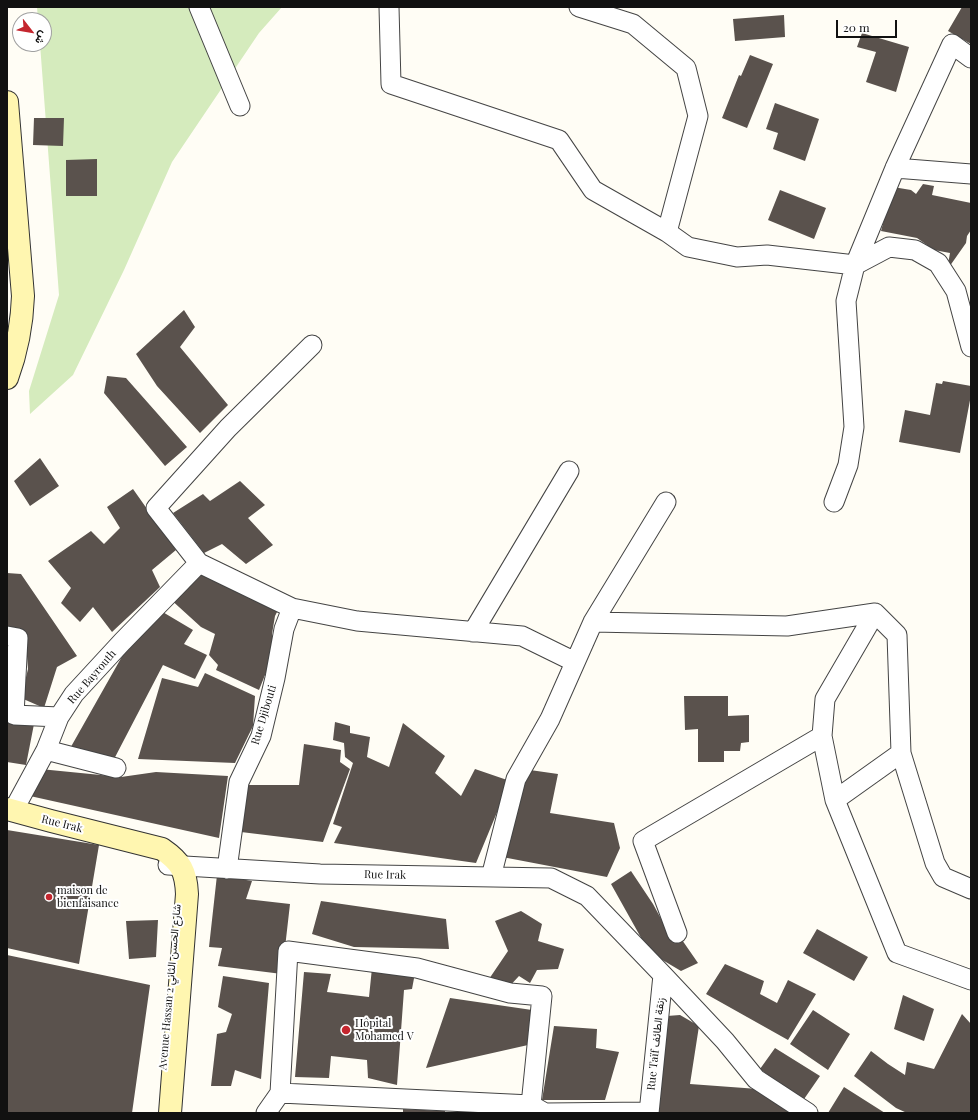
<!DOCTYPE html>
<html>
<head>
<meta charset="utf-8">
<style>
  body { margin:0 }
  #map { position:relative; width:978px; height:1120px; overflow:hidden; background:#fffdf5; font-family:"Playfair Display",Vazirmatn,serif }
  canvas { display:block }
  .frame { position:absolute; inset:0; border:8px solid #111; pointer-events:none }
  .north { position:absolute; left:12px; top:12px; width:40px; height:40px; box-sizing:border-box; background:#fff; border:1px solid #a0a0a0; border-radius:50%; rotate:121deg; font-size:11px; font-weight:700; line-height:16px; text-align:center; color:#111 }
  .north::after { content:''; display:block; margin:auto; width:14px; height:18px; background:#c4262e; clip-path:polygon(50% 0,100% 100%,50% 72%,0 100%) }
  .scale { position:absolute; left:836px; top:20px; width:61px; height:18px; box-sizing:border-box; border:2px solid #111; border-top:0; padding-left:5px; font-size:12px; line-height:14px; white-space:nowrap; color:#111; -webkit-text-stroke:3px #fff; paint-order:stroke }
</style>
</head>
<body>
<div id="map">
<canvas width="978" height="1120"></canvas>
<div class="frame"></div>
<div class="north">ش</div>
<div class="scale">20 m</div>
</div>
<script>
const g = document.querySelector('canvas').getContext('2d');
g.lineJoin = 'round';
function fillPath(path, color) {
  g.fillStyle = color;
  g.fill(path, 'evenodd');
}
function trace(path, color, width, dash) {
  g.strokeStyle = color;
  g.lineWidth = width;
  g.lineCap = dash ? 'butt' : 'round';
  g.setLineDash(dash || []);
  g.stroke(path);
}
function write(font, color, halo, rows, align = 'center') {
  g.font = font + ' "Playfair Display",Vazirmatn,serif';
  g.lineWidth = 4;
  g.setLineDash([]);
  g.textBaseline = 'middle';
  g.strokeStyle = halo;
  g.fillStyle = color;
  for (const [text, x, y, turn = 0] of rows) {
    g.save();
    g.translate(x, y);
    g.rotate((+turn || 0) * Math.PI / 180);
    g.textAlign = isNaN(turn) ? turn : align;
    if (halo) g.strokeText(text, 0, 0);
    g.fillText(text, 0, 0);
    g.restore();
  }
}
const green = new Path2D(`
  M37 7H282L259 33 172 162 124 270 73 375 30 414 29 391 59 295 40 44H44V20H38Z`);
const building = new Path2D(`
  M962 7H971V44L948 31Z
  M784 15 785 37 735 41 733 19Z
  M862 33 909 47 896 92 866 82 876 52 857 47Z
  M750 55 773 64 747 128 722 118 739 75 741 76Z
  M775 103 819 119 805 161 773 149 778 133 766 129Z
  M34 118H64L63 146 33 145Z
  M97 159V196H66V160Z
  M923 184 934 186 932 195 971 203V230L967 236 966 243 947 270 950 253 934 250 917 238 881 231 893 187 911 190 916 194Z
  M780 190 826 208 814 239 768 220Z
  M184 310 195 327 180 347 228 405 200 433 157 386 136 354Z
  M107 376 126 378 187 447 165 466 104 393Z
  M943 381 971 386V395L960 453 899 442 905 410 930 415 936 383 942 384Z
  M40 458 59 486 30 506 14 481Z
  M240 481 265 505 248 518 273 545 246 564 222 544 204 553 173 513 203 494 210 501Z
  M133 489 176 550 152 570 160 587 112 632 93 607 80 622 61 603 71 588 48 561 91 531 104 544 120 528 107 507Z
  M200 570 280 606 275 616 272 634 273 655 259 690 216 670 218 665 209 655 215 634 201 627 168 597Z
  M7 573 21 574 77 656 57 667 44 708 21 698 28 669 25 631 7 629Z
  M161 611 193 630 184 644 207 655 195 679 163 665 112 763 68 752 133 637Z
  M205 673 255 696 253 726 235 763 138 759 162 678 198 687Z
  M684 696H728V716L749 715V742L741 743 740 751H724V762H698V729L685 730Z
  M7 722 34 724 26 765 7 762Z
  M335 722 350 726V733L370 737 367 757 389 767 403 723 445 756 435 773 461 796 475 769 510 781 476 863 334 843 342 827 333 824 353 763 345 757 344 743 333 740Z
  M304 744 341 750 340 762 350 769 323 842 241 832 247 785H299Z
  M40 769 121 777 156 772 228 776 219 838 30 796Z
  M523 769 558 774 550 813 614 823 620 848 607 877 497 856Z
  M7 830 99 845 79 964 7 948Z
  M631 871 653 904 672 939 680 937 698 963 681 971 649 952 611 884Z
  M217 875 252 881 246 899 290 904 282 974 218 966 222 948 209 947Z
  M321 901 446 919 449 949 354 947 312 934Z
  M521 911 542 924 538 941 564 949 558 969 537 970 530 983 519 976 506 990 489 979 508 951 495 921Z
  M158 920 156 957 129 959 126 921Z
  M817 929 868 957 854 981 803 953Z
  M7 955 150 985 132 1113H7Z
  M725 964 764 981 760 994 777 1003 788 980 816 994 788 1040 706 994Z
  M372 968 415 973 412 989 404 990 397 1085 368 1078 367 1060 331 1056 329 1078 295 1077 304 972 331 974 327 992 369 997Z
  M223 976 269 983 261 1079 235 1070 231 1086H211L217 1034 226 1032 232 1014 218 1007Z
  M903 995 934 1009 924 1041 894 1029Z
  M450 998 532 1010 528 1045 426 1068Z
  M813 1010 850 1034 828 1070 790 1044Z
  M962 1014 971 1024V1113H907L896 1108 854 1076 871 1051 888 1064 905 1075 907 1062 934 1069Z
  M680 1015 699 1026 690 1084 758 1089 793 1113H655L667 1016Z
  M554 1026 597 1029 596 1048 619 1052 605 1100H542Z
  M775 1048 820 1076 802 1102 760 1069Z
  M844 1087 885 1113H828Z
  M403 1109 445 1111V1113H403Z`);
const street = new Path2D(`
  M199 7 240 106
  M389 7 391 84 559 140 593 190 667 232 688 247 737 257 767 255 855 265 889 247 915 250 938 263 956 291 971 347
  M579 7 633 24 686 68 698 116 667 232
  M895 168 971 174
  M312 345 228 428 156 508 199 563 292 608 357 621 522 636 575 662
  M834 502 848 465 854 427 846 301 855 265 895 168 952 44 971 58
  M875 613 825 699 822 736 835 800 897 953 971 980
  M593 622 787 626 875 613
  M473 632 569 471
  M7 636 18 638 14 715 59 717
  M46 750 116 768
  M901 753 935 863 943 877 971 889
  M835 800 901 753 897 635 875 613
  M13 811 46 750 59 717 74 694 122 642 199 563
  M168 865 320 874 551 878 587 896 663 975 725 1041 756 1079 808 1113
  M227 869 239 782 261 736 275 678 284 629 292 608
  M491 877 516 779 550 719 593 622 666 502
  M677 933 643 841 822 736
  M280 1093 531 1105 545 1113 649 1112
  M266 1113 280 1093 288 951 417 968 510 993 542 996 531 1105
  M649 1113 663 975`);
const secondary = new Path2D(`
  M7 102 23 296C22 324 17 351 7 378
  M7 809 51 821 162 849C181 862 186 871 187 894L170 1113`);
const markers = [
  [49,897,4,"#c4262e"],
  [346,1030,5,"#c4262e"]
];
const streetNames = [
  ["Rue Bayrouth",92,677,-49],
  ["Rue Djibouti",264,715,-73],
  ["Rue Irak",62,824,14],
  ["Rue Irak",385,875,1],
  ["Avenue Hassan 2 شارع الحسن الثاني",170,987,-85],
  ["Rue Taïf زنقة الطائف",656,1044,-84]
];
const poiNames = [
  ["maison de",57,891],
  ["bienfaisance",57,904],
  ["Hôpital",355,1024],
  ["Mohamed V",355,1037]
];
fillPath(green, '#d5ebbd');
fillPath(building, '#5a524d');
trace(street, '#444', 21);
trace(secondary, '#333', 24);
trace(street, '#fff', 19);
trace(secondary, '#fff6b0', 22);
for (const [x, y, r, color] of markers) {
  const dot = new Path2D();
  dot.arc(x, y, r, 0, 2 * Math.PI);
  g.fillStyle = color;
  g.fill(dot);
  trace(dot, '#fff', 1.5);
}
write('11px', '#111', '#fff', streetNames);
write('11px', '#111', '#fff', poiNames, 'left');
</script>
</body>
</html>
